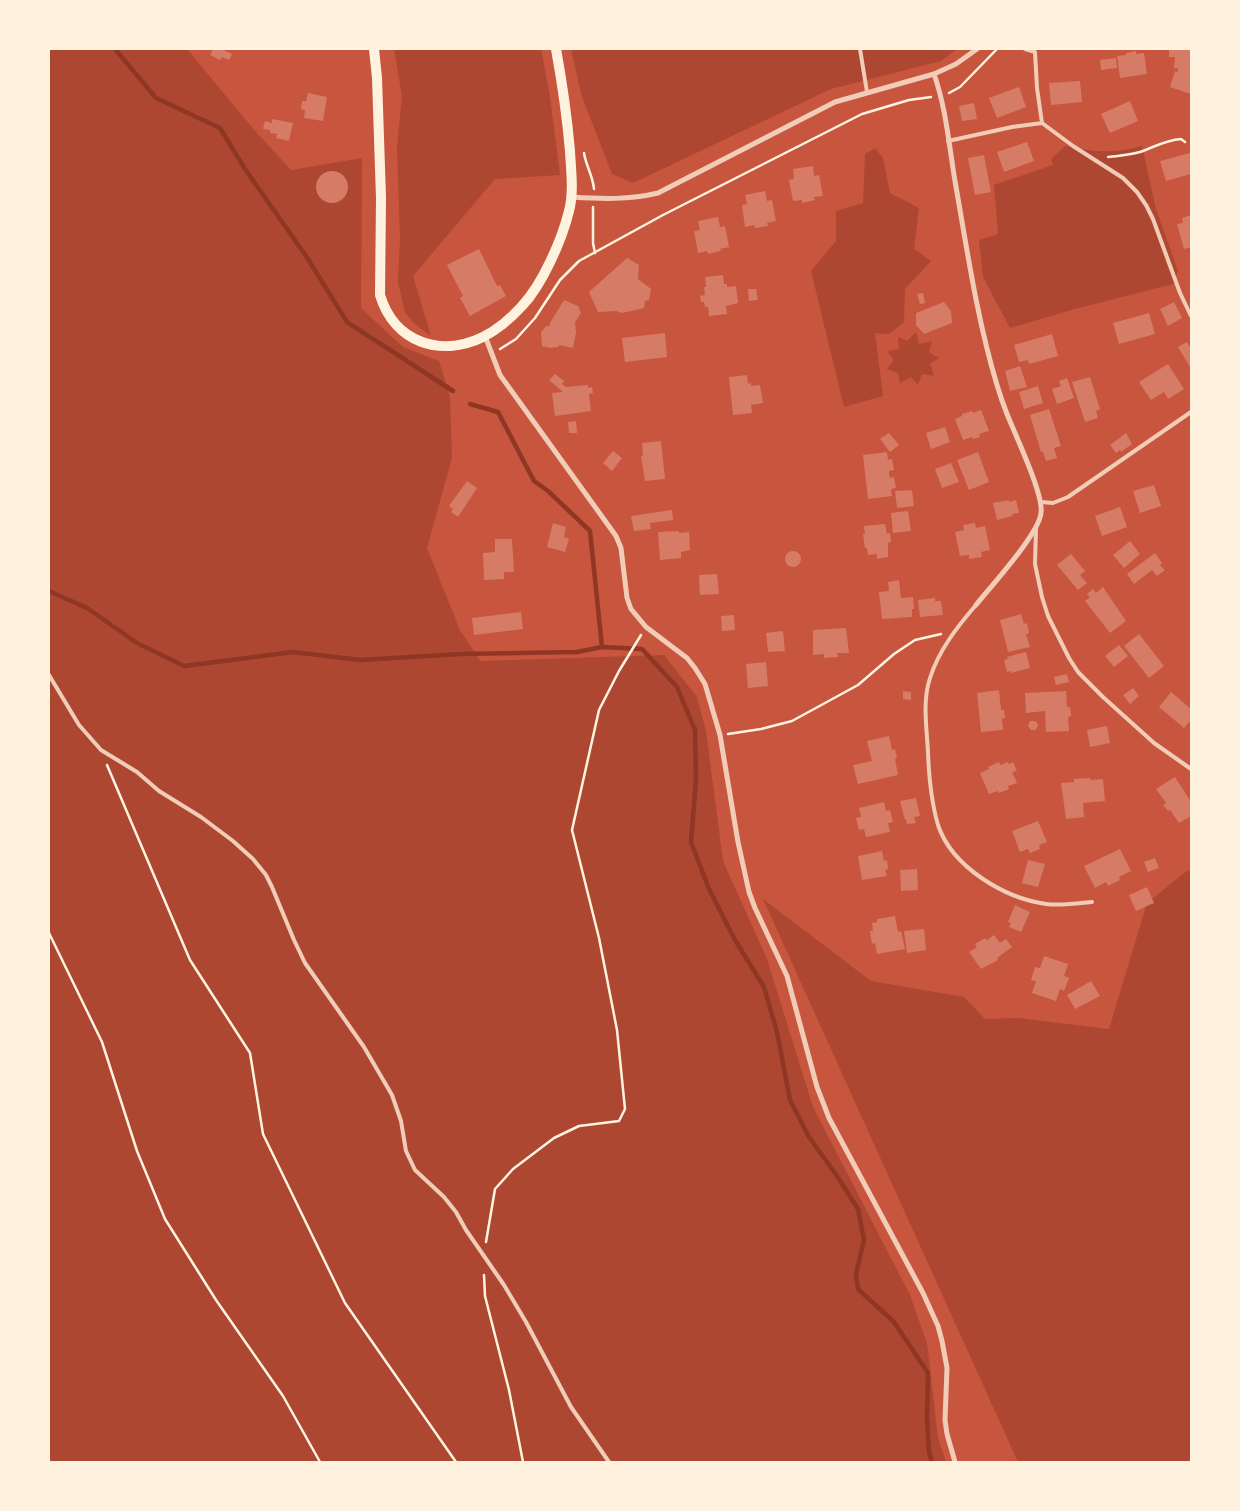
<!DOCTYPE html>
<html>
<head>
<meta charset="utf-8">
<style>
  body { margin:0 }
  #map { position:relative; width:1240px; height:1511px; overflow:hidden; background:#c8553d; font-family:Quicksand,sans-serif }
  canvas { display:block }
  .frame { position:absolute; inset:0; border:50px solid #fff3e0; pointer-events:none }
</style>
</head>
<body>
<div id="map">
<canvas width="1240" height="1511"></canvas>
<div class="frame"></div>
</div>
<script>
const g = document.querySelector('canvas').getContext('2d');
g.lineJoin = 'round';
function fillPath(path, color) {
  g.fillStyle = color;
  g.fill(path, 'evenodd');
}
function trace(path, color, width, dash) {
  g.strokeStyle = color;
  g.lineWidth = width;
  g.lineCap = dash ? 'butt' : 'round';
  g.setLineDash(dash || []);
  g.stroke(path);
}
const green = new Path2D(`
  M49 49H187L255 131 291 170 362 158 361 308 403 347 439 361 450 397 452 458 427 548 460 630 480 661 664 655 697 697 706 731 723 861 767 959 813 1107 910 1295 927 1343 938 1438 946 1462H49Z
  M394 49H541L550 97 560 175 495 179 413 276 431 336 416 325 405 313 398 282 400 239 397 147 402 96Z
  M571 49H957L941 61 831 89 633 183 612 174 582 97Z
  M1065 146C1093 152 1115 154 1142 146L1156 209 1178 271 1173 284 1075 309 1010 328 983 277 979 240 998 234 994 185 1053 165 1051 159Z
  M875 148 883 158 890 193 919 208 914 249 931 261 905 289 904 322 889 334 875 333 883 396 844 407 811 271 836 241V211L863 203 865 154Z
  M916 332 919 344 932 341 929 352 939 358 930 364 934 376 922 374 918 385 911 377 900 383 898 373 887 369 894 360 887 351 899 349 898 337 907 341Z
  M1188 870 1191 874V1462H1018L763 899 871 981 964 997 985 1019 1018 1018 1109 1029 1147 903Z`);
const stream = new Path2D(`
  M115 49 156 98 220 128 245 169 306 256 347 322 453 391
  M470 404 498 412 534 481 548 491 590 531 602 647
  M49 591 87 608 137 643 184 666 293 652 360 660 461 654 577 652 602 647 642 649 677 687 695 730 696 779 691 842 709 889 735 940 764 987 777 1032 790 1100 809 1137 837 1176 858 1209 864 1240 856 1274 858 1289 894 1322 928 1373 927 1418 929 1452 932 1462`);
const building = new Path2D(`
  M213 49H221L232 54 229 60 222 57 220 60 210 55Z
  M1169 49H1191V94L1170 87 1175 71 1178 72V68H1174L1175 57H1169Z
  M1136 51V54L1144 53 1147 74 1120 78 1117 56 1126 55V53Z
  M1116 58 1117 68 1101 70 1100 60Z
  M1080 81 1082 102 1051 105 1049 83Z
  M1019 87 1026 107 997 118 989 98Z
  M308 93 327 97 323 121 304 118 305 110 301 109 302 101H306Z
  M1130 101 1138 121 1110 133 1101 114Z
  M974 103 977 119 962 121 959 106Z
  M272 119 293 123 289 141 276 138 277 134 270 133V130L263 129 265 121 272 123Z
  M1027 142 1034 161 1004 172 997 152Z
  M1190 153 1191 174 1166 181 1160 161Z
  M984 155 991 192 975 195 968 158Z
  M813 166 814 176 819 175 823 196 814 197 815 200 802 203V200L793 201 789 180 794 179 793 169Z
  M316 187a16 16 0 1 1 32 0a16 16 0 1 1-32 0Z
  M765 191 767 201 772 200 776 221 767 223 768 226 755 228 754 225 745 227 742 205 747 204 745 195Z
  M1191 215V247L1184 249 1177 224 1183 223 1182 218Z
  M718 217 720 227 725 226 729 247 720 249 721 251 708 254 707 251 698 253 694 231 700 230 698 221Z
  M479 249 497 286 500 285 506 296 470 316 460 298 463 296 447 265Z
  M627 258 639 265 638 279 651 289 649 300 645 301 644 308 622 313 616 311 598 312 589 292Z
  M723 275 724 284H727V287L736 286 738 303 726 306 727 314 709 316 708 307H705L704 302H701L700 296 705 295 704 287H706L705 277Z
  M748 289H756L758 300 749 301Z
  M923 293 925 303 920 304 917 294Z
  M564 300 578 306 581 313 575 322 576 332 573 348 559 345 558 347 550 348 542 346 541 332 546 326H550V323Z
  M944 302 951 311 952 323 924 334 916 325V313Z
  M1174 302 1182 318 1168 326 1160 309Z
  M1149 313 1155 334 1119 344 1113 323Z
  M665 333 667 357 625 362 622 338Z
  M1052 334 1058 356 1029 364 1028 360 1019 362 1014 345Z
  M1187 342 1191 349V366L1190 367 1178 347Z
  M1168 364 1184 389 1168 399 1164 392 1151 400 1139 382Z
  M1020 366 1027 387 1010 391 1005 371Z
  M555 374 564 381 562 384 566 387 588 385V388L592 387 593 393 589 394 591 411 555 416 552 393 563 392 549 380Z
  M747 375 748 384 751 383V386L760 385 763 403 751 405 752 413 733 415 729 377Z
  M1090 377 1100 409 1096 411 1098 418 1085 422 1072 382Z
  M1067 378 1074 398 1057 404 1052 389 1061 386 1059 381Z
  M1038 386 1043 403 1024 409 1019 392Z
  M1049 409 1061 446 1054 448 1057 458 1046 461 1043 452H1041L1030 415Z
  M981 410 989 431 979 434 980 437 973 439 972 437 963 440 955 419 962 416V414L972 411 973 413Z
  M576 421 577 433H569L568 422Z
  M945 427 950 442 931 449 926 433Z
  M889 433 899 445 890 452 880 439Z
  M1126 433 1132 444 1121 452 1120 450 1116 453 1110 445Z
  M661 441 665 479 645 481 641 456H643L642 443Z
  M613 451 622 458 612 471 603 463Z
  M887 452 888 460 892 459 894 470 889 471V473L890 478 894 477 896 488 891 489 892 496 868 499 863 455Z
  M978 452 989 482 969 490 957 460Z
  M951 463 959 482 942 488 935 469Z
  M467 481 477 488 458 517 451 512 453 509 449 506Z
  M1154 485 1161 506 1140 513 1133 491Z
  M912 490 914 506 897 508 895 491Z
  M1009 500V502L1016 500 1019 513 1012 514 1013 516 997 520 993 503Z
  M1120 507 1127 527 1102 536 1095 516Z
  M672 510 673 520 650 523 651 529 634 531 631 516Z
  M908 511 911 531 893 533 891 513Z
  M553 523 566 527 564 537 569 539 565 552 547 547Z
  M975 523 976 528 985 526 990 550 981 552 982 557 969 559V555L960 556 955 532 964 530 963 525Z
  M885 524 887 534 890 533 891 542 888 543V557L877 559V554L868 555 867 548H865L863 534H865L864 526Z
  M679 531V533L689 532 690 550 681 552V558L660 560 658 532Z
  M495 539H512L514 572H504V579L484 580 483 553 495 552Z
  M1130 541 1140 554 1124 568 1113 555Z
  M785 559a8 8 0 1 1 16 0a8 8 0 1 1-16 0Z
  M1155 553 1162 563 1160 565 1165 570 1157 576 1152 570 1134 584 1127 574Z
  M1071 554 1085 571 1080 575 1087 583 1078 590 1057 565Z
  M717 574 719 594 700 595 699 575Z
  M899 580 901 598 913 597 914 609H912V617L882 619 879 592 889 591 888 582Z
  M1103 587 1126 621 1110 633 1085 601 1090 597 1087 594 1093 589 1096 593Z
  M935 598V601H941L943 615 920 617 918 600Z
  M521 612 523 629 474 635 472 618Z
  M1021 614 1024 624 1027 623 1029 633 1026 634 1030 647 1008 652 1000 620Z
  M734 615 735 630 722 631 721 616Z
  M846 628 849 653H837L838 657 824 658V654L813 655V630Z
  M783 631 785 651 768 652 766 633Z
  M1139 634 1164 666 1149 678 1124 646Z
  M1119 645 1128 656 1114 667 1105 656Z
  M1026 652 1030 668 1011 673V671L1007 672 1004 660 1008 659 1007 657Z
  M766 662 768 686 748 688 746 664Z
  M1067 674 1069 682 1056 685 1054 677Z
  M1133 688 1139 696 1130 704 1123 695Z
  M999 690 1001 710H1004L1005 718 1002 719 1003 730 981 732 977 693Z
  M903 691 911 692V700L903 699Z
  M1066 691 1067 707H1070L1071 716 1068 717 1069 731 1046 732 1045 711 1026 713 1025 693Z
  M1171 692 1191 709V720L1184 728 1159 707Z
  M1030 721H1035L1037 723 1038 725 1036 730H1031L1028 726Z
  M1107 726 1110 743 1090 747 1087 730Z
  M889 736 892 750 895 749 897 758 895 759 898 775 858 784 853 765 872 761 867 741Z
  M999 762 1000 765 1008 762 1009 764 1013 762 1017 771 1012 772 1017 783 1008 786 1009 789 999 793 998 791 989 794 980 773 989 769 988 767Z
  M1175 777 1191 802V816L1179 823 1170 810 1168 811 1163 805 1166 803 1156 789Z
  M1090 778 1091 780 1103 779 1105 801 1083 803 1084 817 1066 819 1061 783 1074 782V779Z
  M916 798 920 816 914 817 916 823 907 824 906 819 905 820 900 801Z
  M884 802 886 811 890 810 893 822 888 823 890 832 866 837 864 829 859 830 856 818 861 817 859 808Z
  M1038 821 1047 842 1039 845 1040 849 1030 853 1028 849 1020 852 1012 831Z
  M1120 849 1131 871 1119 877 1120 880 1108 886 1106 882 1095 888 1084 866Z
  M882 851 884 861 887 860 888 869 885 870 887 876 862 880 858 856Z
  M1155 858 1159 868 1148 872 1144 862Z
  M1028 860 1045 864 1038 887 1022 883Z
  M917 869 918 890 901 891 900 870Z
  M1147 887 1154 903 1136 911 1129 895Z
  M1015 905 1030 912 1021 932 1009 927 1011 923 1008 922Z
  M895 916 898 932 901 931 905 949 877 954 875 943 872 944 870 931H873L872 923 877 922V919Z
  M924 929 926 950 907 953 904 931Z
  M994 935 1000 943 1006 939 1012 947 997 958 998 960 981 969 969 952 977 947 975 944 985 938 987 940Z
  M1044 956 1068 964 1064 976 1069 978 1064 991 1060 989 1056 1001 1032 993 1036 981 1031 980 1035 967 1040 968Z
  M1091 981 1100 996 1075 1009 1067 995Z`);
const path = new Path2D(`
  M949 93 960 87 997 49
  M584 153C586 166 593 176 594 189
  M1108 157C1119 156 1129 155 1140 152 1154 147 1166 140 1181 139L1185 142
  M593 207V243L595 253
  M500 349 516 339 535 318 560 280 579 261 663 215 862 114 909 100 931 97
  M728 734 761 729 792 721 858 685 894 654 915 640 941 634
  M107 765 190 960 250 1053 263 1134 345 1303 456 1462
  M49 933 102 1042 137 1151 165 1219 216 1300 283 1396 320 1462
  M486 1242 495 1189 513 1169 554 1138 579 1126 619 1121 625 1109 617 1030 599 938 572 830 599 710 619 671 641 635
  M484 1275 485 1296 509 1390 523 1462`);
const service = new Path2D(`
  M860 49 867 92
  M1025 49 1035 52 1037 88 1042 123
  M948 141 1012 127 1042 123 1073 146 1123 178 1137 192 1146 205 1153 219 1180 293 1191 316
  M1041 502 1053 503 1068 497 1191 412
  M1036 529 1035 564 1042 597 1048 616 1069 658 1078 672 1103 697 1154 743 1191 769
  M976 605C957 627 939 650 930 678 922 702 927 729 928 753 929 778 931 801 938 825 952 867 1004 898 1046 904 1061 906 1077 903 1092 902
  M49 675 79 725 101 750 137 772 159 791 201 817 233 841 253 859 266 875 272 887 294 940 305 963 364 1047 392 1095 401 1121 406 1151 415 1170 444 1197 456 1212 466 1230 504 1285 526 1322 571 1407 609 1462`);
const minor = new Path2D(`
  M934 74C946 108 949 145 955 181 967 249 977 319 997 385 1000 395 1003 404 1007 414 1015 434 1044 495 1041 513 1039 534 991 586 976 605
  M572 197C601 199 629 200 658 193L835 102 934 74 956 64 977 49
  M485 336 500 375 616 536 621 548 627 598 631 609 646 627 687 658 695 668 705 684 720 735 738 842 749 892 755 908 787 976 817 1087 829 1118 923 1293 938 1326 942 1341 947 1368 945 1420 947 1434 955 1462`);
const secondary = new Path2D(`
  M374 49 377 78 381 198 380 295C394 342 440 358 483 337 497 330 512 317 522 306 542 285 562 240 569 211 574 192 571 171 570 151 567 116 562 82 556 49`);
fillPath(green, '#ae4732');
trace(stream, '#8f3625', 4.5);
fillPath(building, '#d67c66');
trace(path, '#fff3e0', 2.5);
trace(service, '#f1ccb7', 4);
trace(minor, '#f1ccb7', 5);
trace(secondary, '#fff3e0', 10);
</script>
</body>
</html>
